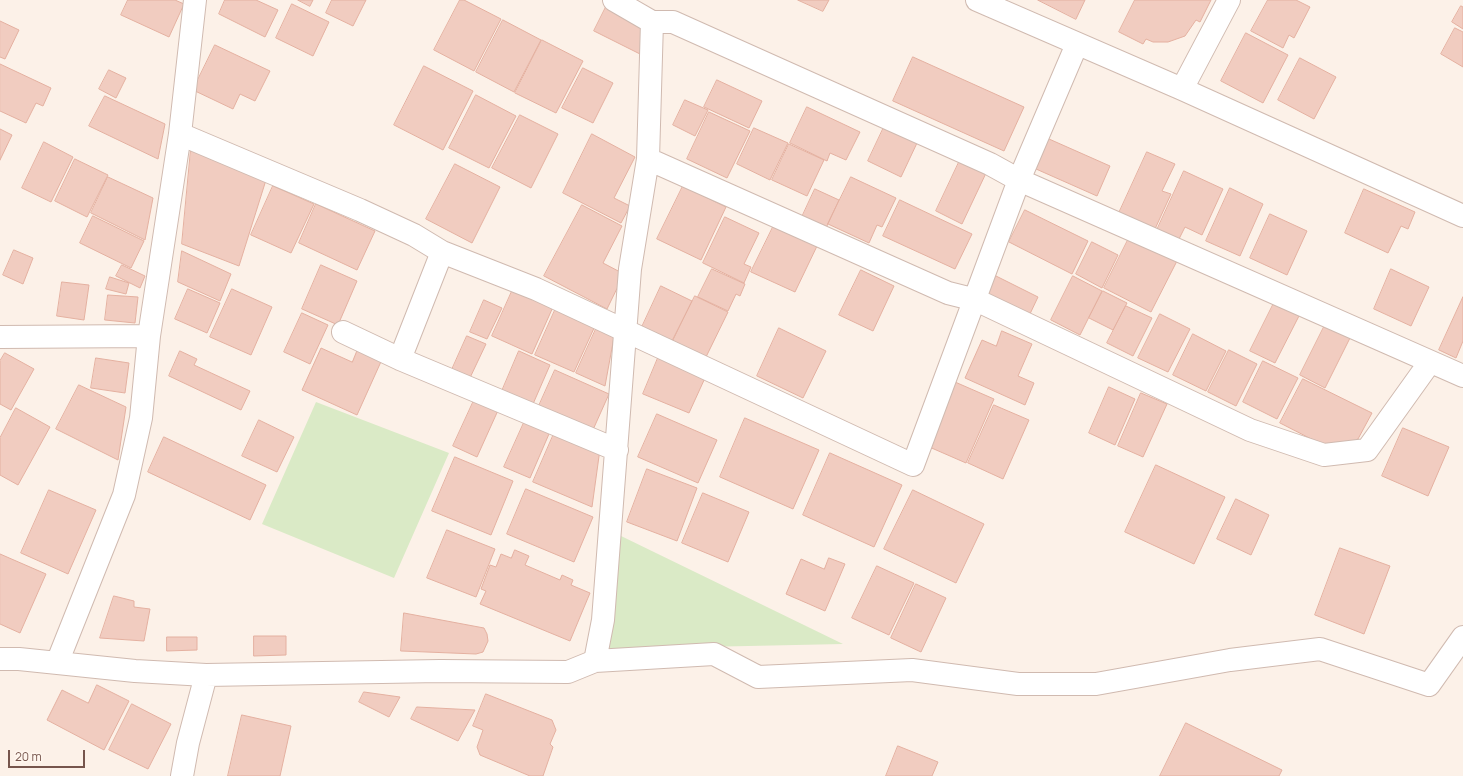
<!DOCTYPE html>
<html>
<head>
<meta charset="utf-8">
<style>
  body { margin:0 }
  #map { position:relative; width:1463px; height:776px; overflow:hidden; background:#fcf1e8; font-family:Manrope,sans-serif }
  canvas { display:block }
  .scale { position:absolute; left:8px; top:750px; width:77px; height:18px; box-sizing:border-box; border:2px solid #76554c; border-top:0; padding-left:5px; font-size:12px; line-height:14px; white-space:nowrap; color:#76554c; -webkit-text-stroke:3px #fff6ee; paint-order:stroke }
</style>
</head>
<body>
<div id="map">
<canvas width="1463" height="776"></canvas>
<div class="scale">20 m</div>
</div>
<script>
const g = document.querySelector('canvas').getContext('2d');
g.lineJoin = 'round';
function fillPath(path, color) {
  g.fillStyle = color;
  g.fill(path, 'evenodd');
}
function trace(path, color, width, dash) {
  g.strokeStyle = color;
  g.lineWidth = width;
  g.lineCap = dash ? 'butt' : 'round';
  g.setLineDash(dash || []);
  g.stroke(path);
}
const green = new Path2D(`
  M316 402 449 453 394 578 262 524Z
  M619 535 843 644 606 649Z`);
const building = new Path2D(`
  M128 0H175L184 4 169 37 121 15Z
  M225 0H256L278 10 265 37 219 14Z
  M298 0H313L310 6Z
  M332 0H366L353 26 326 13Z
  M460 0H464L501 19 474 71 434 50Z
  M798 0H829L823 11Z
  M1038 0H1085L1076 19Z
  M1135 0H1211L1200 22 1196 20 1185 36 1168 42H1153L1146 39 1143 44 1119 32Z
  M1268 0H1296L1310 7 1294 38 1289 35 1283 48 1251 31Z
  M292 4 329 22 313 56 276 38Z
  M607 5 643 23 640 54 594 31Z
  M1461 6 1463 7V29L1452 22Z
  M503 20 541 40 514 92 476 72Z
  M0 21 19 30 5 59 0 57Z
  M1455 28 1463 32V67L1441 54Z
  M1246 33 1288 55 1263 103 1221 81Z
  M542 40 583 61 556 113 515 93Z
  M215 45 270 71 255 101 240 94 233 109 193 90Z
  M913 57 1024 107 1004 151 893 101Z
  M1300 58 1336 77 1314 119 1278 100Z
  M0 64 51 88 43 106 36 103 26 123 0 111Z
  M424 66 473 91 443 150 394 125Z
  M583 68 613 83 593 123 562 108Z
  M109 70 126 78 116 98 99 89Z
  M717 80 762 101 749 128 704 107Z
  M476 95 516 116 489 168 449 148Z
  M105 96 165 124 158 159 89 126Z
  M685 100 708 110 695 136 673 125Z
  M807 107 860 132 846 160 830 153 827 161 790 143Z
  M709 112 750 131 727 178 687 159Z
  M520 115 558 134 531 188 492 168Z
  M884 127 917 143 901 177 868 161Z
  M754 128 788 143 770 180 737 164Z
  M0 129 12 135 0 160Z
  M592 134 635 157 614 198 630 206 621 223 563 193Z
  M1049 139 1110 166 1097 196 1036 169Z
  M44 142 73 157 51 202 22 188Z
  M789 144 824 160 807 196 772 180Z
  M191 149 266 180 239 266 182 244Z
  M1147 152 1175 164 1162 191 1171 194 1155 229 1119 213Z
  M961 158 987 171 962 224 936 211Z
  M75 159 108 175 87 217 55 201Z
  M455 164 500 187 472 243 426 219Z
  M1184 171 1223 189 1202 235 1185 227 1179 239 1157 230Z
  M108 177 153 198 145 240 91 213Z
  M851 177 896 198 882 227 877 225 869 243 828 224Z
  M273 186 314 204 291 253 251 235Z
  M683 186 726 207 701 260 657 239Z
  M1230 188 1263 204 1240 256 1206 241Z
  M815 189 839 200 826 228 802 217Z
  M1364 189 1415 212 1408 229 1401 226 1388 253 1345 233Z
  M900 200 972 234 955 269 883 236Z
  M316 204 375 231 357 270 299 243Z
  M582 205 622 226 603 263 624 274 607 309 544 276Z
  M1025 210 1088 241 1072 274 1009 242Z
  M1270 214 1307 231 1287 275 1250 258Z
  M93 216 144 241 131 268 80 243Z
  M725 217 759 233 744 264 751 267 744 283 703 263Z
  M775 223 818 244 795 292 751 272Z
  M1130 236 1178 259 1151 312 1104 288Z
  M1092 242 1118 255 1102 288 1076 274Z
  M14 250 33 258 23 284 3 275Z
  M182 251 231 274 220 301 178 282Z
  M122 265 145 276 140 288 116 276Z
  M321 265 357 281 338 325 302 309Z
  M712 269 745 284 740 296 736 294 728 311 698 297Z
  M1391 269 1429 287 1411 326 1374 309Z
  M861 270 894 286 873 331 839 315Z
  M996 276 1038 297 1029 316 987 295Z
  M1073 276 1102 291 1080 335 1051 320Z
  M110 277 129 283 126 294 106 289Z
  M62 282 89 285 84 320 57 316Z
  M661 286 692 301 672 341 642 327Z
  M188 289 220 303 207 333 175 319Z
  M232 289 272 307 251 355 210 337Z
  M513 289 553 307 532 354 492 336Z
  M1103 291 1127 303 1113 330 1089 318Z
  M108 295 138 297 135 323 105 320Z
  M695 296 728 312 706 357 673 341Z
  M1463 297V341L1456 358 1439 350Z
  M484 300 502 308 487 339 470 332Z
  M1275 301 1300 314 1275 363 1250 351Z
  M1126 306 1152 318 1133 356 1107 343Z
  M556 308 595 326 574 372 535 355Z
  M302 313 328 325 310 364 284 352Z
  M1160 314 1190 329 1168 372 1138 358Z
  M1325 325 1350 338 1325 388 1300 375Z
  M779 328 826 351 803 398 757 376Z
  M596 329 614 337 605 386 576 373Z
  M1002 331 1032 344 1018 376 1034 383 1025 405 965 378 982 340 996 346Z
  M1193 334 1226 351 1206 391 1173 375Z
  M467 336 486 344 468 382 450 374Z
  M360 344 384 355 357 415 302 390 321 348 352 362Z
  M1229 350 1257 364 1236 406 1208 392Z
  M180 351 197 359 194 365 250 391 241 410 169 376Z
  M519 351 550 365 533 404 502 391Z
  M5 353 34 369 11 410 0 404V361Z
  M96 358 129 363 125 393 91 388Z
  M658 358 705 378 689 413 643 394Z
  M1263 361 1298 378 1277 419 1243 402Z
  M555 370 609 394 592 432 538 408Z
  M1303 379 1372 413 1358 439 1353 442 1323 445 1280 423Z
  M955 382 994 399 966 463 927 446Z
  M79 385 126 407 118 460 56 429Z
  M1109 387 1135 399 1115 445 1089 433Z
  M1141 393 1167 404 1143 457 1118 446Z
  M476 396 500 406 477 457 453 446Z
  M994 405 1029 420 1003 479 968 463Z
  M16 408 50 427 18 485 0 475V438Z
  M657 414 717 440 698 483 638 457Z
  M527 416 552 427 530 478 504 467Z
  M745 418 819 450 793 509 720 477Z
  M259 420 294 437 277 472 242 456Z
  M1403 428 1449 447 1428 496 1382 476Z
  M556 429 600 449 592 507 533 482Z
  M164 437 266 485 250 520 148 472Z
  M830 453 902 485 874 547 803 515Z
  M455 457 513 481 491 535 432 511Z
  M1156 465 1225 497 1194 564 1125 532Z
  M647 469 697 488 677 541 627 522Z
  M526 489 593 517 574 562 507 534Z
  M49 490 96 510 68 574 21 553Z
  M913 490 984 524 956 583 884 549Z
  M703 493 749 512 728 562 682 543Z
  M1236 499 1269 515 1251 555 1217 539Z
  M447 530 495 549 476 597 427 578Z
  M1340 548 1390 566 1364 634 1315 615Z
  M515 550 529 556 525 565 560 580 562 575 573 580 571 585 590 593 570 641 480 604 486 591 481 589 490 565 496 567 501 554 511 558Z
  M0 554 46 574 20 633 0 624Z
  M829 558 845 564 825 611 786 594 801 559 824 569Z
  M877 566 914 583 889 635 852 618Z
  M916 584 946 598 921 652 891 638Z
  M114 596 134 601V607L150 609 144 641 100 638Z
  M404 613 484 628 487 634 488 641 483 652 476 654 401 651Z
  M254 636H286V655L254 656Z
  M167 637H197V650L167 651Z
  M97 685 129 701 104 750 47 720 62 690 88 703Z
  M364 692 400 697 389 717 359 702Z
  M486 694 552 720 556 730 550 744 553 747 543 776H530L480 755 477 747 483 730 473 726Z
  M132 704 171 724 148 769 109 750Z
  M417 707 475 710 458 741 411 719Z
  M242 715 291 726 280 776H228Z
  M1186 723 1282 770 1279 776H1160Z
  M898 746 938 762 932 776H886Z`);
const minor = new Path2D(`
  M614 0 652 22H673L990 164 1019 180 1463 376
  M977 0 1182 89 1463 216
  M1182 89 1229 0
  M180 134 360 210 414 235 442 252 536 289 913 465 1019 180 1077 44
  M648 159 948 293 976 300 1250 430 1324 455 1367 450 1430 362
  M343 332 400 359 617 450
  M0 337 149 336 180 134 195 0
  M400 359 442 252
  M0 659H19L135 671 206 675 440 671 568 672 595 661 603 620 630 269 648 159 652 22
  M595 661 714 654 758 677 912 670 1018 684H1096L1230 660 1320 649 1429 685 1463 637
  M57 663 124 495 141 418 149 336
  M182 776 188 743 206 675`);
fillPath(green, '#daeac6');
fillPath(building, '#f1ccc0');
trace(building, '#e4b0a0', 1);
trace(minor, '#d0bab0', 24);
trace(minor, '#fff', 22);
</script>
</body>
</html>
